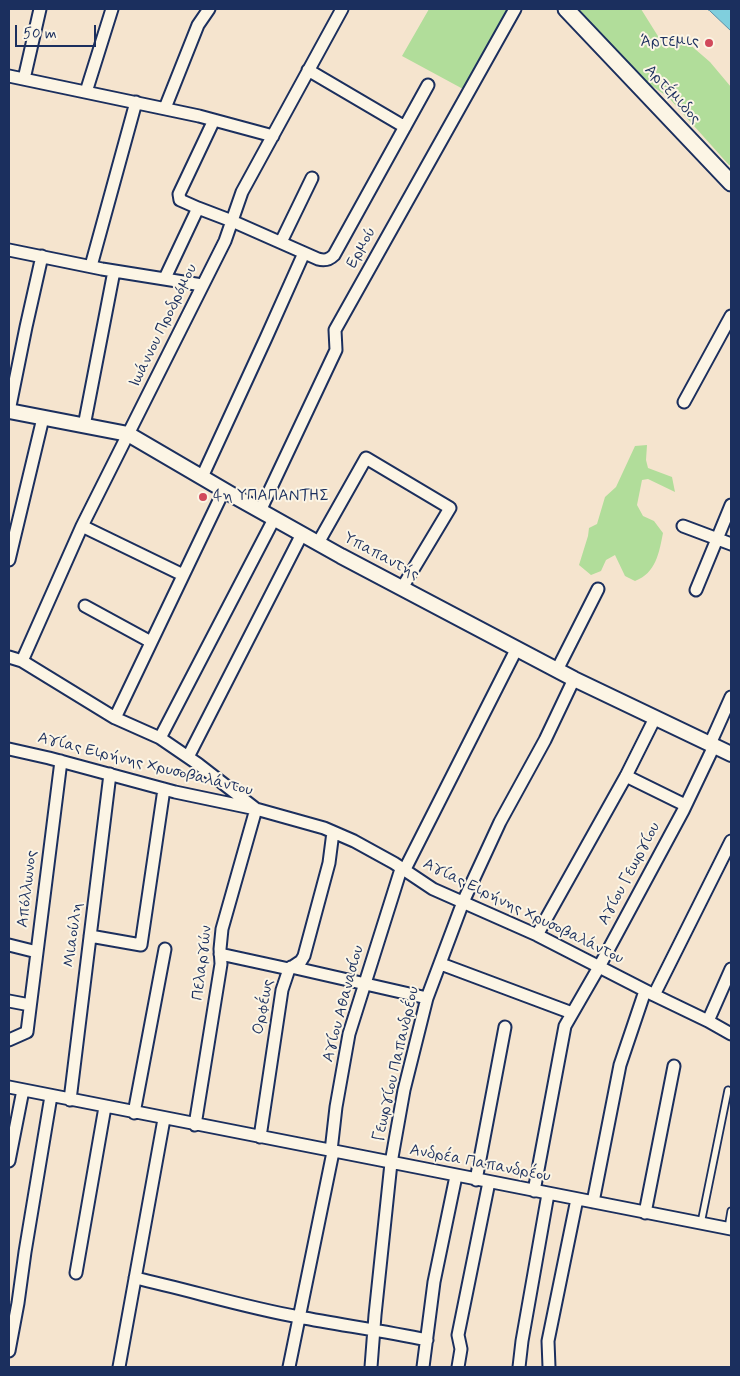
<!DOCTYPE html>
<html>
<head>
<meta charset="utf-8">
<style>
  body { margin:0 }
  #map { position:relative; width:740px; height:1376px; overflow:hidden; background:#f5e4ce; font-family:Mynerve,sans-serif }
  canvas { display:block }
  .frame { position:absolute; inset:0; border:10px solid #1b2f5e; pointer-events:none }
  .scale { position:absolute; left:15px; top:25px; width:81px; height:22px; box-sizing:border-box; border:2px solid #1b2f5e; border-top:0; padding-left:6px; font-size:15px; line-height:18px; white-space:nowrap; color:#1b2f5e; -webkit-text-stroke:4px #fcf5e5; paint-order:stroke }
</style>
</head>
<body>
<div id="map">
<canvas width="740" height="1376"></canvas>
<div class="frame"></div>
<div class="scale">50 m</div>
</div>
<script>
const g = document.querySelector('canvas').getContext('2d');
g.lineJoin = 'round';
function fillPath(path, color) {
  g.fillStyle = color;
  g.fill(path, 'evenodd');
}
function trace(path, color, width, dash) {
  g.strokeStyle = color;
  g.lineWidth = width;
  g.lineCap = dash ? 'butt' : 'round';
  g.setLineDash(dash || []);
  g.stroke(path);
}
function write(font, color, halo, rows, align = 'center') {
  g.font = font + ' Mynerve,sans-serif';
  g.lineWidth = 4;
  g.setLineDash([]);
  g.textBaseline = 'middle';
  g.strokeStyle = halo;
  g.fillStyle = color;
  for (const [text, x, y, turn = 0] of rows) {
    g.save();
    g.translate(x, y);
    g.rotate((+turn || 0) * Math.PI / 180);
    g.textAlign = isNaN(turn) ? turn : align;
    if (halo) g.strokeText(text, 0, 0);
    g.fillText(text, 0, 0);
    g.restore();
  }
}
const green = new Path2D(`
  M429 9H510L463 89 402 56Z
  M572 9H641L666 49 680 36 710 62 731 87V165H729L668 97 629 70Z
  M647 445 646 460 648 468 672 477 675 492 648 479 642 480 637 505 643 516 654 521 663 533C659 553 656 573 635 581L625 576 615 555 606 560 601 571 591 575 579 565 588 536 589 528 597 524 605 497 616 487 635 446Z`);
const water = new Path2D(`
  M707 9H731V31L710 11Z`);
const service = new Path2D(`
  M701 1223 728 1090
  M728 1229 731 1211`);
const minor = new Path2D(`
  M308 70 405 127
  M9 76 199 116 273 136
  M24 79 40 9
  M86 92 112 9
  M165 108 198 25 209 9
  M198 208 232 221 318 259C325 261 329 260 334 255L428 85
  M281 242 312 178
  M9 250 102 269 202 285
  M91 266 136 102
  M165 278 198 208 180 200 179 194 214 120
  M684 402 731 316
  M9 411 26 327 42 256
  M84 426 114 271
  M202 477 266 338 304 253
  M260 511 336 350 335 330 515 9
  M82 526 183 575
  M683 526 731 544
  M318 543 366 458 450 508 402 588
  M9 560 43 418
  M696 590 731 505
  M85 606 151 642
  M9 657 22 661 115 718 160 738 198 764 256 809 222 929 220 949 221 964 195 1125
  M22 661 82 526 225 241 242 192 342 9
  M557 670 598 589
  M115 718 224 490
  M160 738 274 519
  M710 744 731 697
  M9 749 49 758 175 792 256 809 324 828 354 841 394 863 433 889 537 935 654 995 708 1021 731 1034
  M188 757 302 534
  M626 776 685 805
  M404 871 517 648
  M537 935 626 776 655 718
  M90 936 141 945 164 789
  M9 945 37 952
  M220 954 289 969
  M441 964 572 1013
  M291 967 427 998
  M654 995 731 841
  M9 1001 30 1005
  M708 1021 731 969
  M9 1040 27 1032 61 761
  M9 1087 731 1229
  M70 1100 110 774
  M134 1113 165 949
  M260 1137 282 990 289 969 301 961 304 956 329 863 333 832
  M331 1151 336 1107 349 1034 401 869
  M9 1161 23 1090
  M476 1180 505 1027
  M534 1191 565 1026 599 967 683 811 714 746
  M593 1202 620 1065 645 991
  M645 1213 674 1066
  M76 1273 105 1107
  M135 1278C190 1290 243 1307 299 1317 341 1325 384 1331 427 1340
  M9 1351 18 1303 25 1252 51 1096
  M119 1367 164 1119
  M289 1367 333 1152
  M371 1367 375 1315 391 1163 404 1090 427 998 463 902 500 822 545 740 574 679
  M423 1367 434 1282 456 1176
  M458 1367 461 1349 458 1335 489 1182
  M519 1367 522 1341 548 1194
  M549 1367 548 1341 577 1199`);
const tertiary = new Path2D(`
  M9 411 128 434 234 496 341 556 574 679 731 754`);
const secondary = new Path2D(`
  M566 9 731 183`);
const markers = [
  [709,43,5,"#d1495b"],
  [203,497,5,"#d1495b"]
];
const poiNames = [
  ["Άρτεμις",699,43],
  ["4η ΥΠΑΠΑΝΤΗΣ",213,497,"left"]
];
const streetNames = [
  ["Αρτέμιδος",672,95,47],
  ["Ερμού",362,248,-61],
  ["Ιωάννου Προδρόμου",164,326,-64],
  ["Υπαπαντής",381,557,28],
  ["Αγίας Ειρήνης Χρυσοβαλάντου",145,765,14],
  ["Αγίου Γεωργίου",630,874,-62],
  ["Απόλλωνος",28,889,-83],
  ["Αγίας Ειρήνης Χρυσοβαλάντου",523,912,26],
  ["Μιαούλη",74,935,-83],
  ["Πελαργών",203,963,-83],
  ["Αγίου Αθανασίου",344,1004,-75],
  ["Ορφέως",264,1007,-79],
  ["Γεωργίου Παπανδρέου",397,1064,-77],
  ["Ανδρέα Παπανδρέου",480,1164,11]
];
fillPath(green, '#b1dd9a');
fillPath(water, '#80cfdd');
trace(water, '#588faa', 1);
trace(service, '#1b2f5e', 9);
trace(minor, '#1b2f5e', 15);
trace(tertiary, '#1b2f5e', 18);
trace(secondary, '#1b2f5e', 19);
trace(service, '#fcf5e5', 5.5);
trace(minor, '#fcf5e5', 11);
trace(tertiary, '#fcf5e5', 14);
trace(secondary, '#fcf5e5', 15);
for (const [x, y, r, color] of markers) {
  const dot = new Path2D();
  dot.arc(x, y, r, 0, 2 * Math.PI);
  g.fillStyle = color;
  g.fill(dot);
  trace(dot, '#fcf5e5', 2);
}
write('16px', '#1b2f5e', '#fcf5e5', poiNames, 'right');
write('16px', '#1b2f5e', '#fcf5e5', streetNames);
</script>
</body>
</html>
